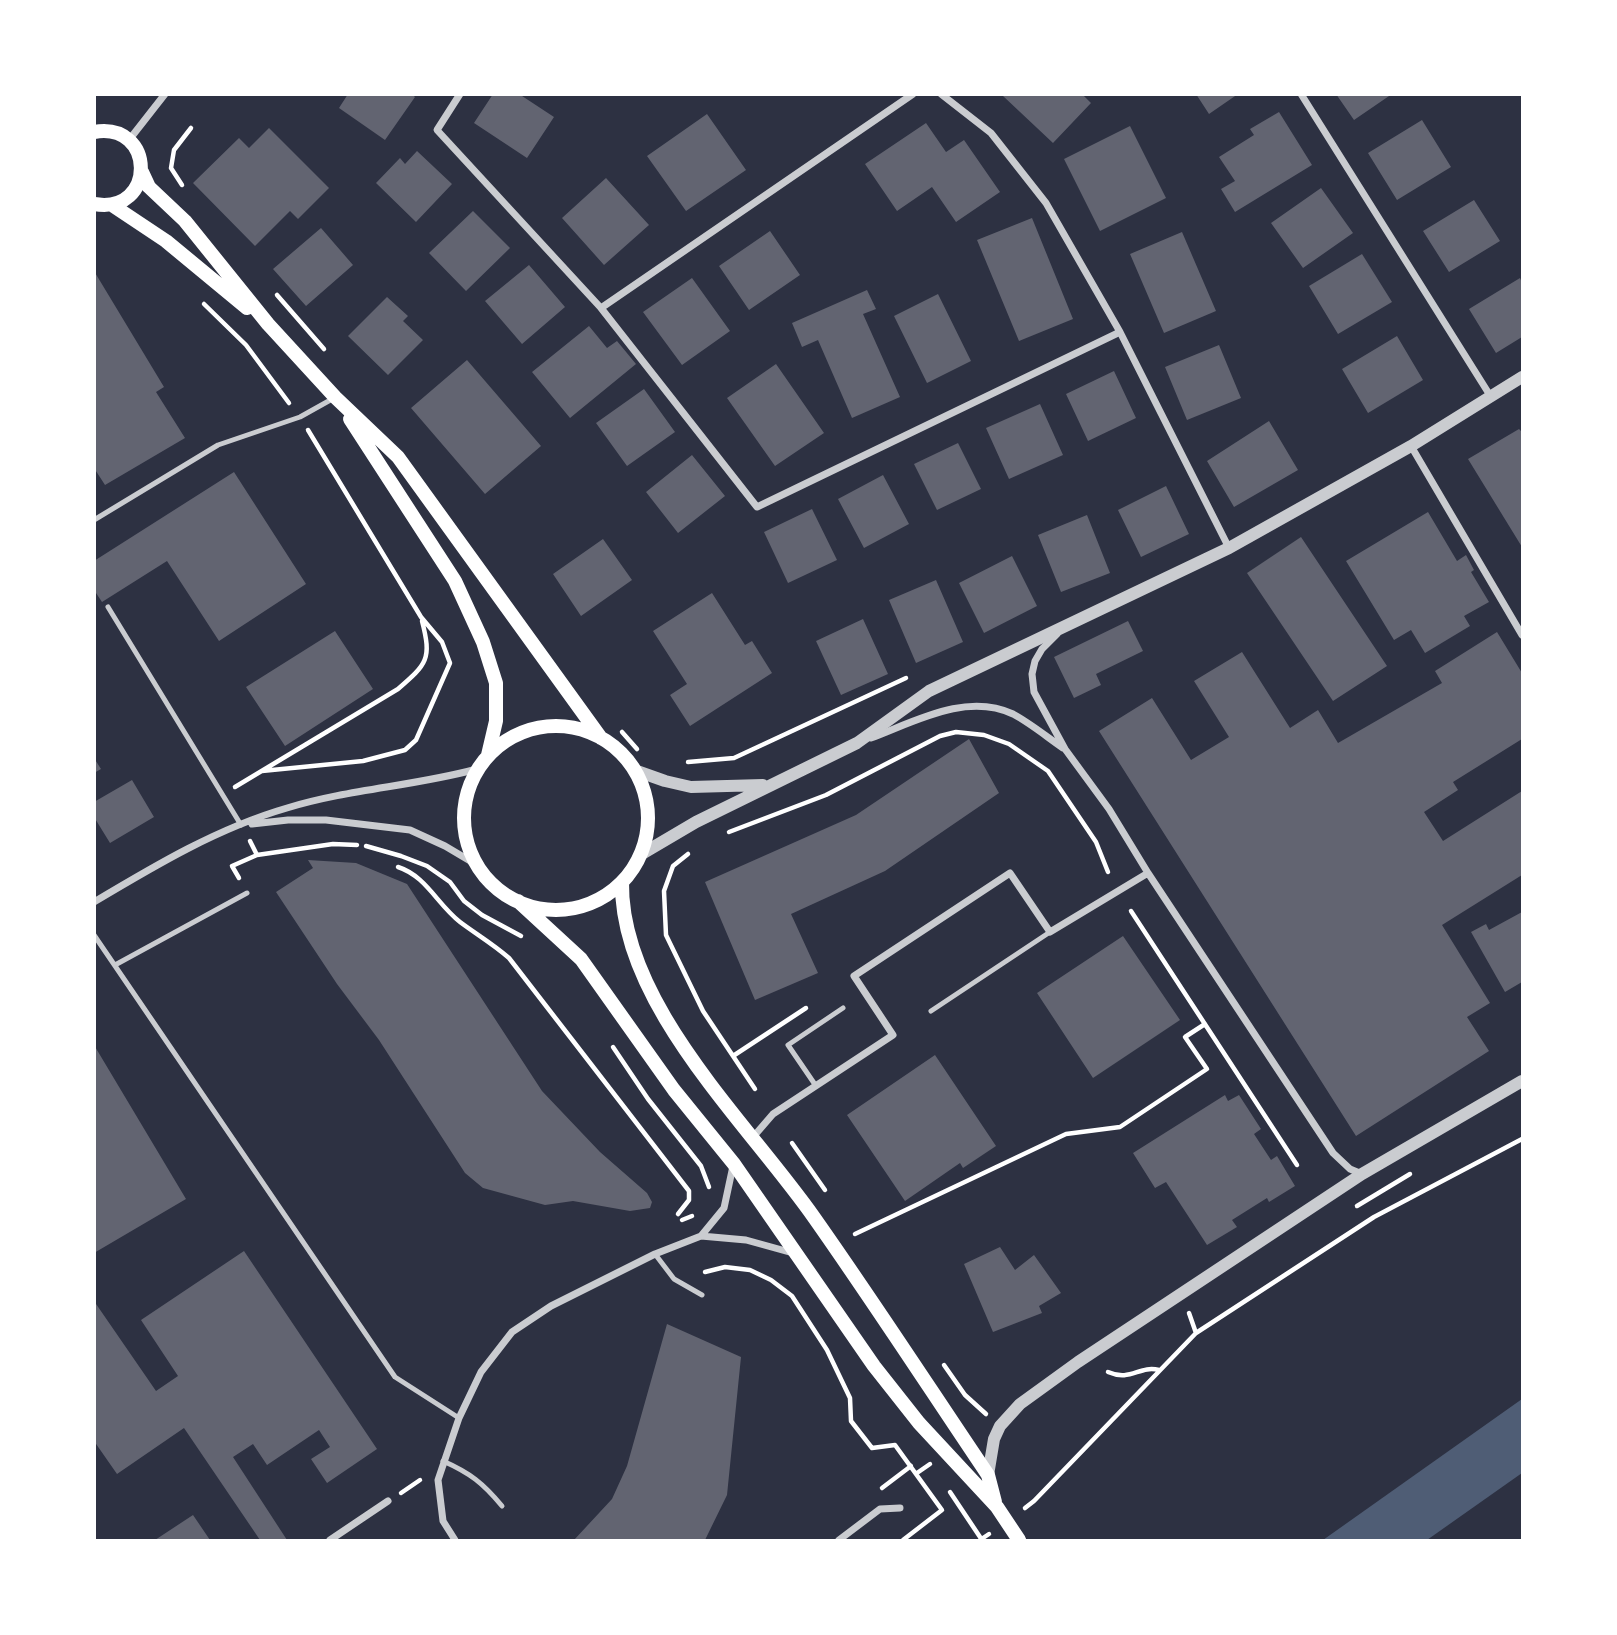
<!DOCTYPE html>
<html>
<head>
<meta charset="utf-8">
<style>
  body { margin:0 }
  #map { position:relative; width:1617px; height:1635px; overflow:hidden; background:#2d3142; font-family:Helvetica,sans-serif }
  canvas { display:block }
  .frame { position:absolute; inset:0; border:96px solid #fff; pointer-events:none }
</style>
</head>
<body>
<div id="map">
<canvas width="1617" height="1635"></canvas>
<div class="frame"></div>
</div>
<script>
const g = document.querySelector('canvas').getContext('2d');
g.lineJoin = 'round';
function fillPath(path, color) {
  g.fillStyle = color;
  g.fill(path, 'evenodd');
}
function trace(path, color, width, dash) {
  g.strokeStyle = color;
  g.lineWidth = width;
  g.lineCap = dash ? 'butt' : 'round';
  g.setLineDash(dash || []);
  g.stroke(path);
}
const water = new Path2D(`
  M1522 1399V1473L1427 1540H1323Z`);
const building = new Path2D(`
  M348 94H412L415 97 385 140 339 108Z
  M493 94H519L554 117 527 158 474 123Z
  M1005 94H1082L1091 103 1053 143 1003 96Z
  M1196 94H1238L1209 114Z
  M1336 94H1392L1354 120Z
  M1279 112 1312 165 1235 212 1221 189 1235 181 1219 157 1254 135 1250 129Z
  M707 114 746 170 686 211 647 156Z
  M1422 120 1451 167 1397 200 1368 153Z
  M926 123 946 152 964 140 1000 192 956 222 932 187 897 211 865 164Z
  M1130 126 1166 198 1100 231 1064 159Z
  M269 128 329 188 298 219 290 211 255 246 193 183 239 138 249 148Z
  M417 151 452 184 416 222 376 183 400 158 405 164Z
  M606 178 649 225 604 265 562 218Z
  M1321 188 1353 233 1303 268 1271 223Z
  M1474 200 1500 241 1449 272 1423 231Z
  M473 211 510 248 466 291 429 253Z
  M1032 218 1073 319 1019 341 977 240Z
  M321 228 353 265 306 306 273 269Z
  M770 231 800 275 749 310 719 266Z
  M1182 232 1216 311 1164 333 1130 254Z
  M1362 254 1392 302 1338 334 1309 286Z
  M529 265 565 307 522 344 485 301Z
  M94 271 164 387 156 392 185 438 105 485 94 468Z
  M692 278 730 331 682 365 643 312Z
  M1520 278 1522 283V337L1496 353 1469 309Z
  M867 290 876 309 863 314 900 397 852 418 818 340 802 347 792 323Z
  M938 294 971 361 927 383 894 316Z
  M387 297 408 316 403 321 423 340 388 375 348 336Z
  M589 326 607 348 617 341 636 364 570 418 532 372Z
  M1397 336 1423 380 1368 413 1342 369Z
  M1219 345 1241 398 1187 420 1165 367Z
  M467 360 541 446 485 494 411 408Z
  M776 364 824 433 775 466 727 398Z
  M1114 371 1136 418 1088 441 1066 394Z
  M644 389 675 432 627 466 596 423Z
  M1040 404 1063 455 1009 479 986 428Z
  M1269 421 1298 470 1234 507 1207 461Z
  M1519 429 1522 432V547L1468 459Z
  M958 443 981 489 937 510 914 464Z
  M692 455 725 496 678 533 646 492Z
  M234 472 306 584 219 641 167 561 102 602 94 590V561Z
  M883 475 909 524 864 548 838 499Z
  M1166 486 1189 534 1141 557 1118 510Z
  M812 509 837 560 788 583 764 532Z
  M1428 512 1457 561 1466 555 1474 570 1471 572 1489 602 1464 616 1470 626 1425 653 1411 630 1394 640 1346 561Z
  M1087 515 1110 573 1061 592 1038 535Z
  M1301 537 1387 666 1333 701 1247 573Z
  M603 539 632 580 581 616 553 574Z
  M1012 556 1037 606 984 633 959 583Z
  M936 580 963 642 916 663 889 600Z
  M712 593 745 645 752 641 772 673 690 726 670 695 687 684 653 631Z
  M863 619 888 674 841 695 816 641Z
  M1128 621 1143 651 1096 674 1101 685 1074 698 1054 657Z
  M335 631 373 689 285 746 246 687Z
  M1497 632 1522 673V739L1453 782 1458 790 1424 812 1443 841 1522 791V875L1442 925 1490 1003 1467 1017 1489 1051 1356 1136 1099 731 1152 698 1191 760 1229 737 1194 681 1242 652 1290 728 1318 710 1338 743 1442 683 1435 671Z
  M969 739 999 793 885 871 791 914 818 973 755 1000 705 882 856 815Z
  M94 758 101 769 94 773Z
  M132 780 154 817 110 843 94 817V802Z
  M308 860 356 863 407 884 542 1091 600 1152 647 1193 652 1202 650 1208 630 1211 573 1201 545 1205 483 1188 465 1173 379 1040 337 984 276 892 313 868Z
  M1522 912V982L1505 992 1471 932 1486 924 1489 930Z
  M1123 936 1180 1020 1093 1078 1037 993Z
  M94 1045 186 1199 94 1253Z
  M935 1055 996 1146 963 1168 960 1163 905 1201 847 1115Z
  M1225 1095 1228 1101 1239 1095 1261 1129 1254 1134 1271 1160 1277 1156 1295 1186 1269 1202 1267 1198 1232 1220 1237 1227 1207 1245 1166 1182 1155 1188 1133 1153Z
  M1000 1247 1015 1270 1034 1255 1061 1293 1039 1306 1042 1313 993 1332 964 1264Z
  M244 1251 377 1449 327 1483 311 1459 330 1447 319 1430 267 1465 253 1444 233 1457 287 1540H260L184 1428 117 1474 94 1441V1301L156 1391 178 1376 141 1320Z
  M667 1324 741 1357 727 1495 705 1540H574L612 1499 627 1466Z
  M193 1515 210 1540H155Z`);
const path = new Path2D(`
  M182 185 171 168 174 150 191 128
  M277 295 324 349
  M204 304 246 345 289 403
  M622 732 637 749
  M688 762 734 758 906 678
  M262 771 363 761 405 750 416 740 450 663 442 642 421 617 308 430
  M235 787 398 689C427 664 432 659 422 621
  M729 832 826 795 940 736 956 732 984 735 1009 744 1048 771 1096 842 1108 872
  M366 846 401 856 427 866 450 882 464 901 482 915 521 936
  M688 854 673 866 664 891 666 935 703 1011 755 1089
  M257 855 333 844 357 845
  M398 867C426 876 437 904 460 922 476 934 493 944 509 958L689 1191V1200L678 1214
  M239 878 232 866 257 855 250 841
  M1131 911 1297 1165
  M613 1047 648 1099 701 1166 709 1187
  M733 1056 806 1008
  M792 1143 825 1190
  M1357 1206 1410 1174
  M682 1220 692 1216
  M855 1234 1066 1134 1120 1127 1207 1069 1185 1037 1205 1024
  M705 1272 725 1267 750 1270 771 1280 792 1296 827 1350 850 1398 851 1421 872 1448 895 1445 942 1510 903 1540
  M1189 1313 1196 1333
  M944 1365 965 1395 986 1414
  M1108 1372C1131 1382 1139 1365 1159 1370
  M917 1473 930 1464
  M882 1488 911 1466
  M950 1492 982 1540
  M401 1493 420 1480
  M1025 1508 1034 1501 1196 1333 1374 1217 1522 1139
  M980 1540 989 1534`);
const service = new Path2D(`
  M94 520 218 445 300 417 334 398
  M108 607 241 825
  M94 935 395 1377 459 1418
  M115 965 247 893
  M931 1011 1050 932
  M816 1086 788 1045 843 1008
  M655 1254 674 1279 702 1295
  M443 1461C470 1473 483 1483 502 1506`);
const minor = new Path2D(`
  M460 94 437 130 601 308 757 507 1120 332
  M941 94 991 133 1046 203 1120 332 1229 548
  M1301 94 1491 397
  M129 140 165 94
  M601 308 913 94
  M1411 446 1522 635
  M1057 634 1042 649 1035 661 1032 674 1034 692 1065 749 1109 809 1148 873 1333 1153 1350 1169 1362 1174
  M871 738C914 722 966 692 1013 714 1030 723 1047 737 1063 748
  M252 824 288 820H326L410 830 445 846 477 865
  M94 902C156 865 218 828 287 808 349 789 415 786 477 769
  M754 1136 773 1114 893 1035 854 976 1010 873 1050 932 1148 873
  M701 1236 724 1208 733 1166
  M330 1540 388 1501
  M455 1540 443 1521 438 1480 459 1418 481 1372 512 1332 551 1306 655 1254 701 1236 746 1240 793 1253
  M839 1540 880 1509 900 1508`);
const tertiary = new Path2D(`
  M634 770 665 781 691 787 763 785
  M640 855 696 822 857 743 929 691 1229 548 1411 446 1522 377
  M988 1475 994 1439 1000 1426 1020 1404 1078 1362 1362 1174 1522 1081`);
const secondary = new Path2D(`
  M94 132C156 121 157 215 94 204
  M142 172 149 187 185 221 268 324 335 397 398 457 601 738
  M112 205 166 241 247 308
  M350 419 455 581 483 642 496 683V721L488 755
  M464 818a92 92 0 1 1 184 0a92 92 0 1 1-184 0Z
  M622 882C620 1003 746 1121 813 1216 873 1301 930 1389 988 1475L995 1502
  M518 901 581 959 674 1090 734 1164 874 1366 919 1423 997 1507 1019 1540`);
fillPath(water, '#4f5d75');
fillPath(building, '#626471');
trace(path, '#fff', 4.5);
trace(service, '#caccd0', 5);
trace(minor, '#caccd0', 7);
trace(tertiary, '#caccd0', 12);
trace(secondary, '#fff', 14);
</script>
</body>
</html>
